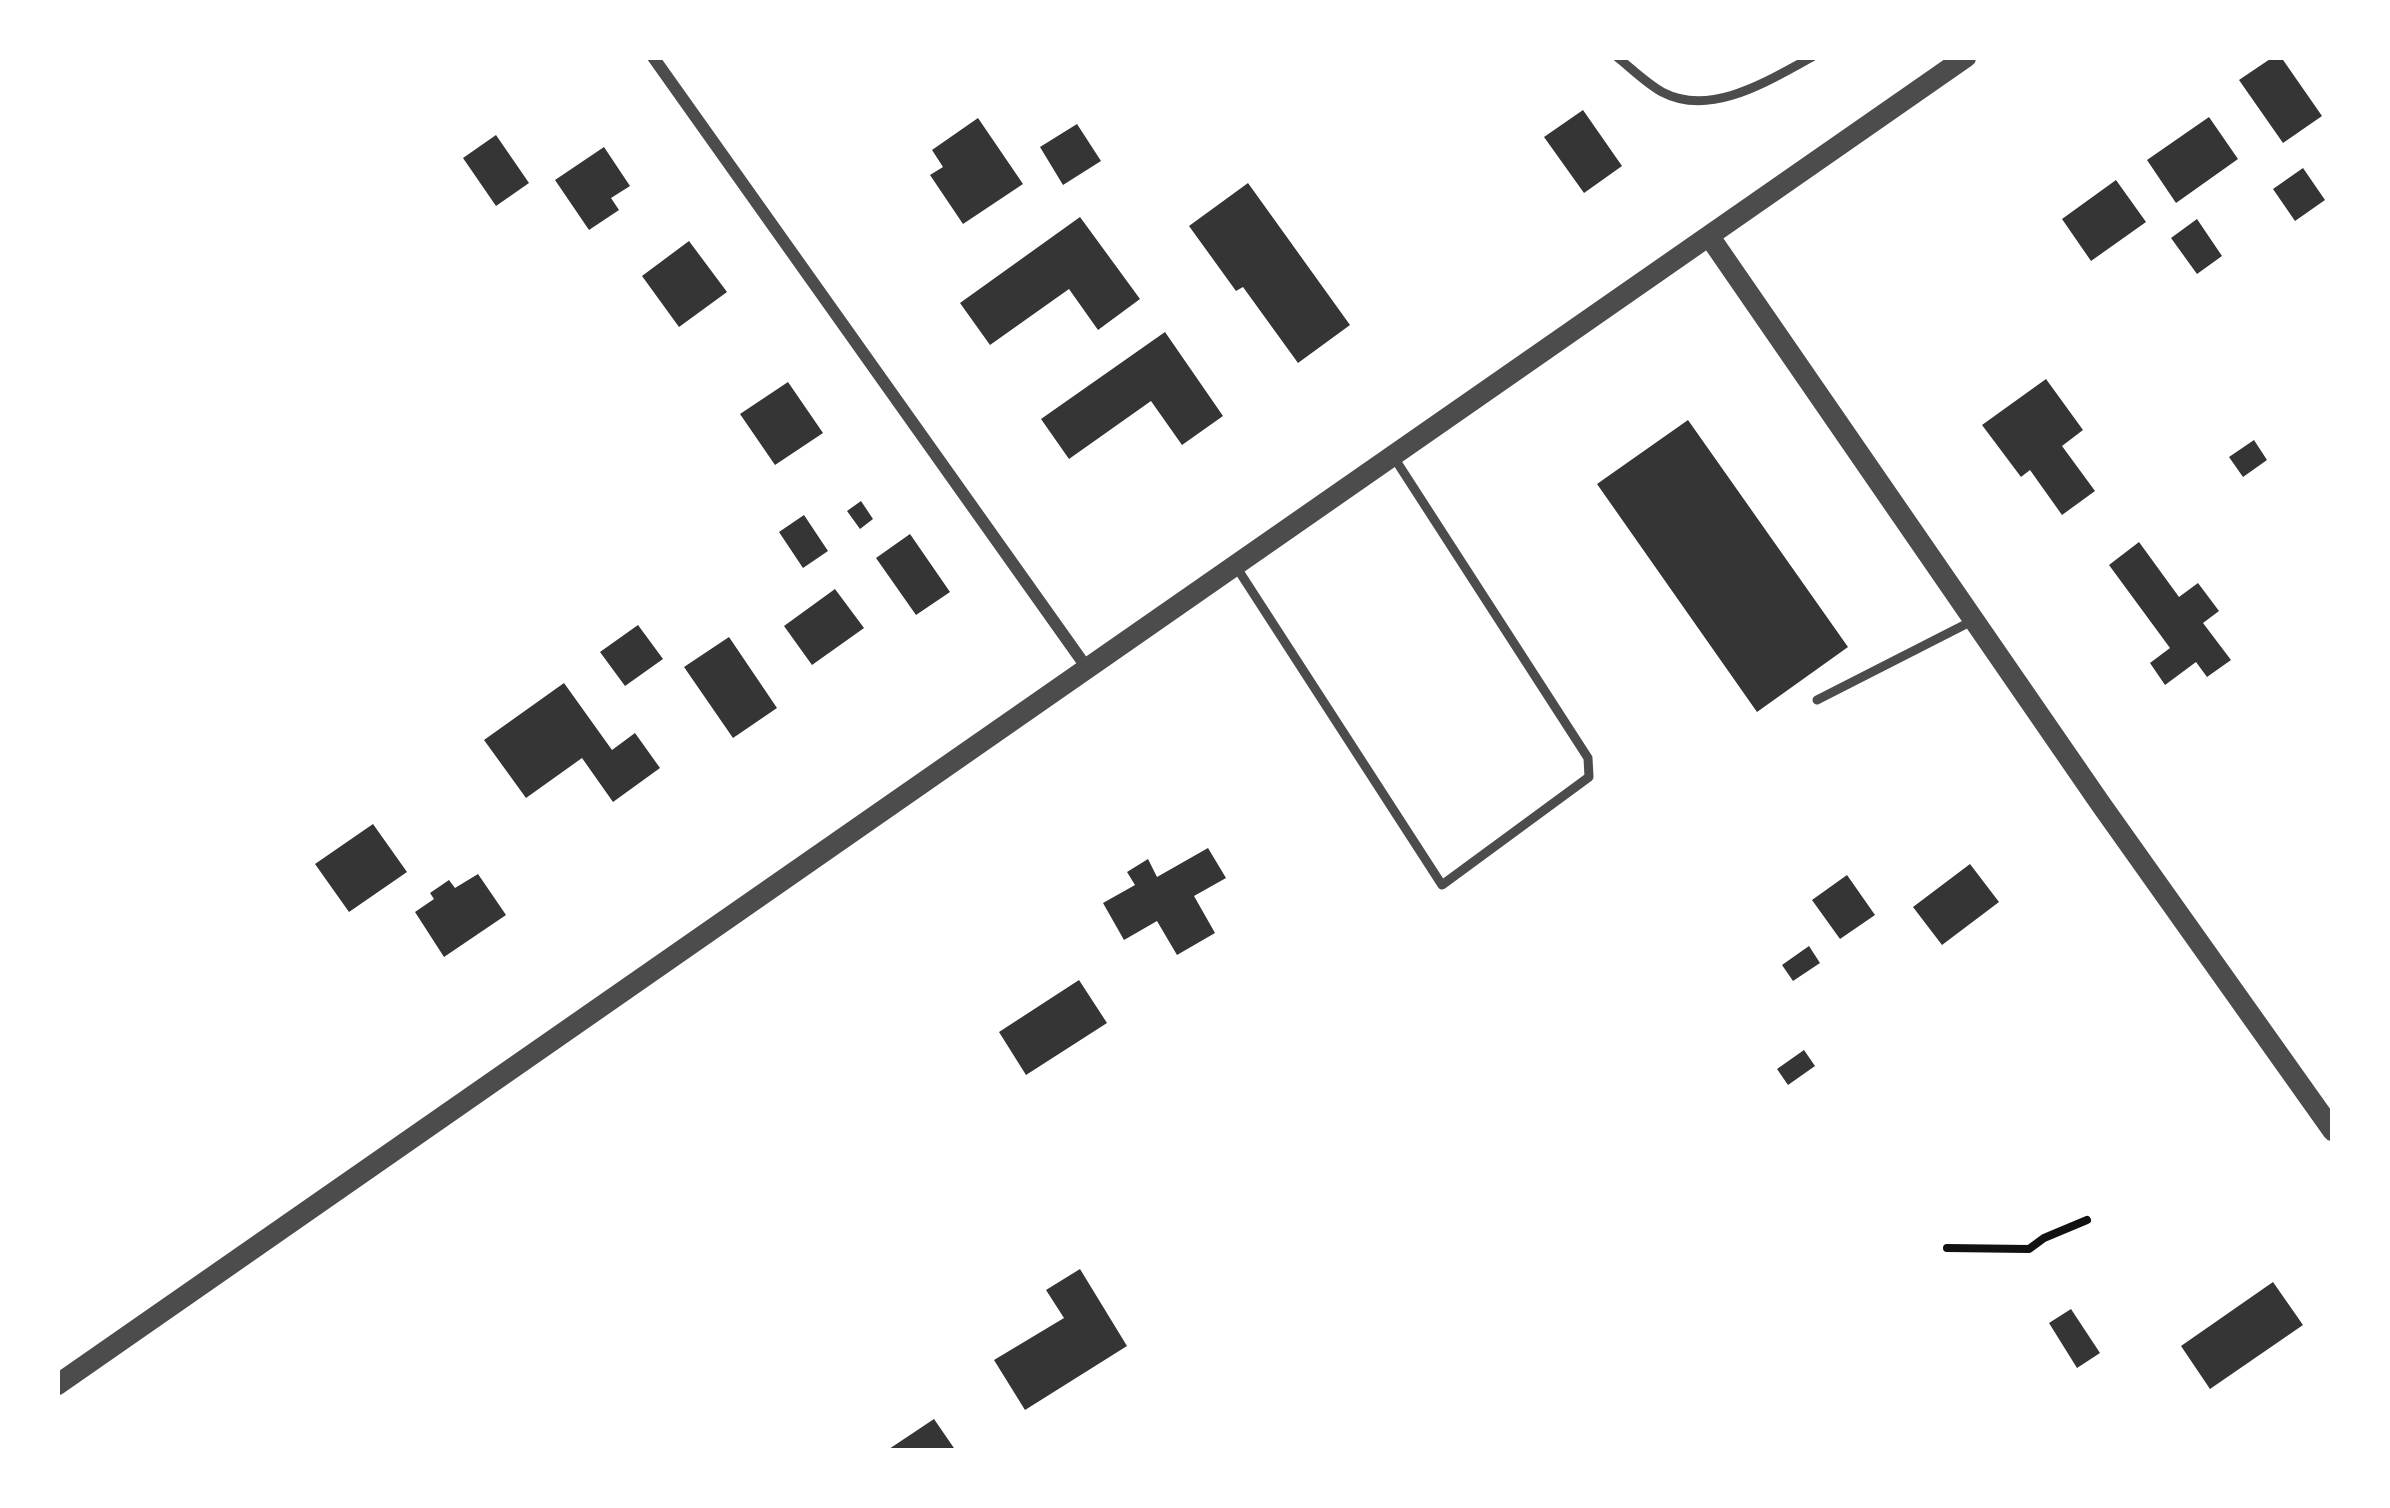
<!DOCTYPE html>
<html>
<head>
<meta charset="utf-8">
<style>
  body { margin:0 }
  #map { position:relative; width:2390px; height:1508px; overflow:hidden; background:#fff; font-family:"Varela Round",sans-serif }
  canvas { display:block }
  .frame { position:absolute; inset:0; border:60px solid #fff; pointer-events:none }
</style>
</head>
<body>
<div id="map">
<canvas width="2390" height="1508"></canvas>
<div class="frame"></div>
</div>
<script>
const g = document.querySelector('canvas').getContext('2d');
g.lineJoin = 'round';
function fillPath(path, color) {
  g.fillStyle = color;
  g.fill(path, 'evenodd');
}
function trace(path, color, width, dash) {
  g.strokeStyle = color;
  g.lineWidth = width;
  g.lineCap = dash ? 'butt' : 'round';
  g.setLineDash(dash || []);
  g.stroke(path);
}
const building = new Path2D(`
  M2273 57H2281L2322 116 2283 143 2239 80Z
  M1583 110 1622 166 1584 193 1544 137Z
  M2209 117 2238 159 2176 203 2147 160Z
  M978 118 1023 184 963 224 930 175 943 167 932 150Z
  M1077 124 1101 161 1063 185 1040 147Z
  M496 135 529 183 496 206 463 158Z
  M604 147 630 186 611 198 619 210 589 230 555 180Z
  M2303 168 2325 200 2295 221 2273 189Z
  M2116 180 2146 222 2091 261 2062 219Z
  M1248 183 1350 325 1298 363 1243 287 1236 291 1189 226Z
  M1080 217 1140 299 1098 330 1069 289 990 345 960 303Z
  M2197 219 2222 256 2197 274 2171 238Z
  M689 241 727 292 679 327 642 276Z
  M1165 332 1223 416 1182 445 1151 401 1069 459 1041 419Z
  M2046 379 2083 430 2062 446 2095 491 2062 515 2030 470 2021 477 1982 425Z
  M788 382 823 433 775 465 740 414Z
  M1688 420 1848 647 1757 712 1597 484Z
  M2254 440 2267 460 2243 477 2229 457Z
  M861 501 873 519 860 529 847 511Z
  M804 515 828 551 803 568 779 532Z
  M910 534 950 592 916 615 876 558Z
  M2139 542 2179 597 2198 583 2219 611 2203 623 2231 660 2207 677 2196 662 2165 685 2150 663 2170 648 2109 565Z
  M835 589 864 628 812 665 784 626Z
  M638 625 663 659 625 686 600 652Z
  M729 637 777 708 733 738 684 667Z
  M564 683 612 750 635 733 660 768 613 802 582 758 526 798 484 740Z
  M373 824 407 872 349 912 315 864Z
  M1208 848 1226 878 1194 896 1215 933 1177 955 1157 921 1124 940 1103 903 1135 885 1127 872 1148 859 1157 877Z
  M1970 864 1999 902 1942 945 1913 907Z
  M478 874 506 915 444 957 415 912 434 899 430 893 449 880 455 888Z
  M1847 875 1875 915 1840 939 1812 900Z
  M1809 946 1820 963 1793 981 1782 965Z
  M1079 980 1107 1023 1026 1075 999 1032Z
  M1804 1050 1815 1066 1788 1085 1777 1069Z
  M1080 1269 1127 1346 1025 1410 994 1360 1064 1318 1046 1290Z
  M2273 1282 2303 1325 2210 1389 2181 1346Z
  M2071 1309 2100 1353 2077 1368 2049 1323Z
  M934 1419 956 1451H886Z`);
const path = new Path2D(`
  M1947 1248 2029 1249 2044 1238 2087 1220`);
const service = new Path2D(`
  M1617 57C1631 68 1646 83 1662 92 1711 118 1769 80 1812 57
  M1235 565 1442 885 1589 777 1588 758 1393 456
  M1817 700 1974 620`);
const minor = new Path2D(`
  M653 57 1087 668`);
const tertiary = new Path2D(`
  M1709 236 2100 803 2333 1131
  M57 1385 1966 57`);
fillPath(building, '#353535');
trace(path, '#111', 8);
trace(service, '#4c4c4c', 9);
trace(minor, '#4c4c4c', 12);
trace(tertiary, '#4c4c4c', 21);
</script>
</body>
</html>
